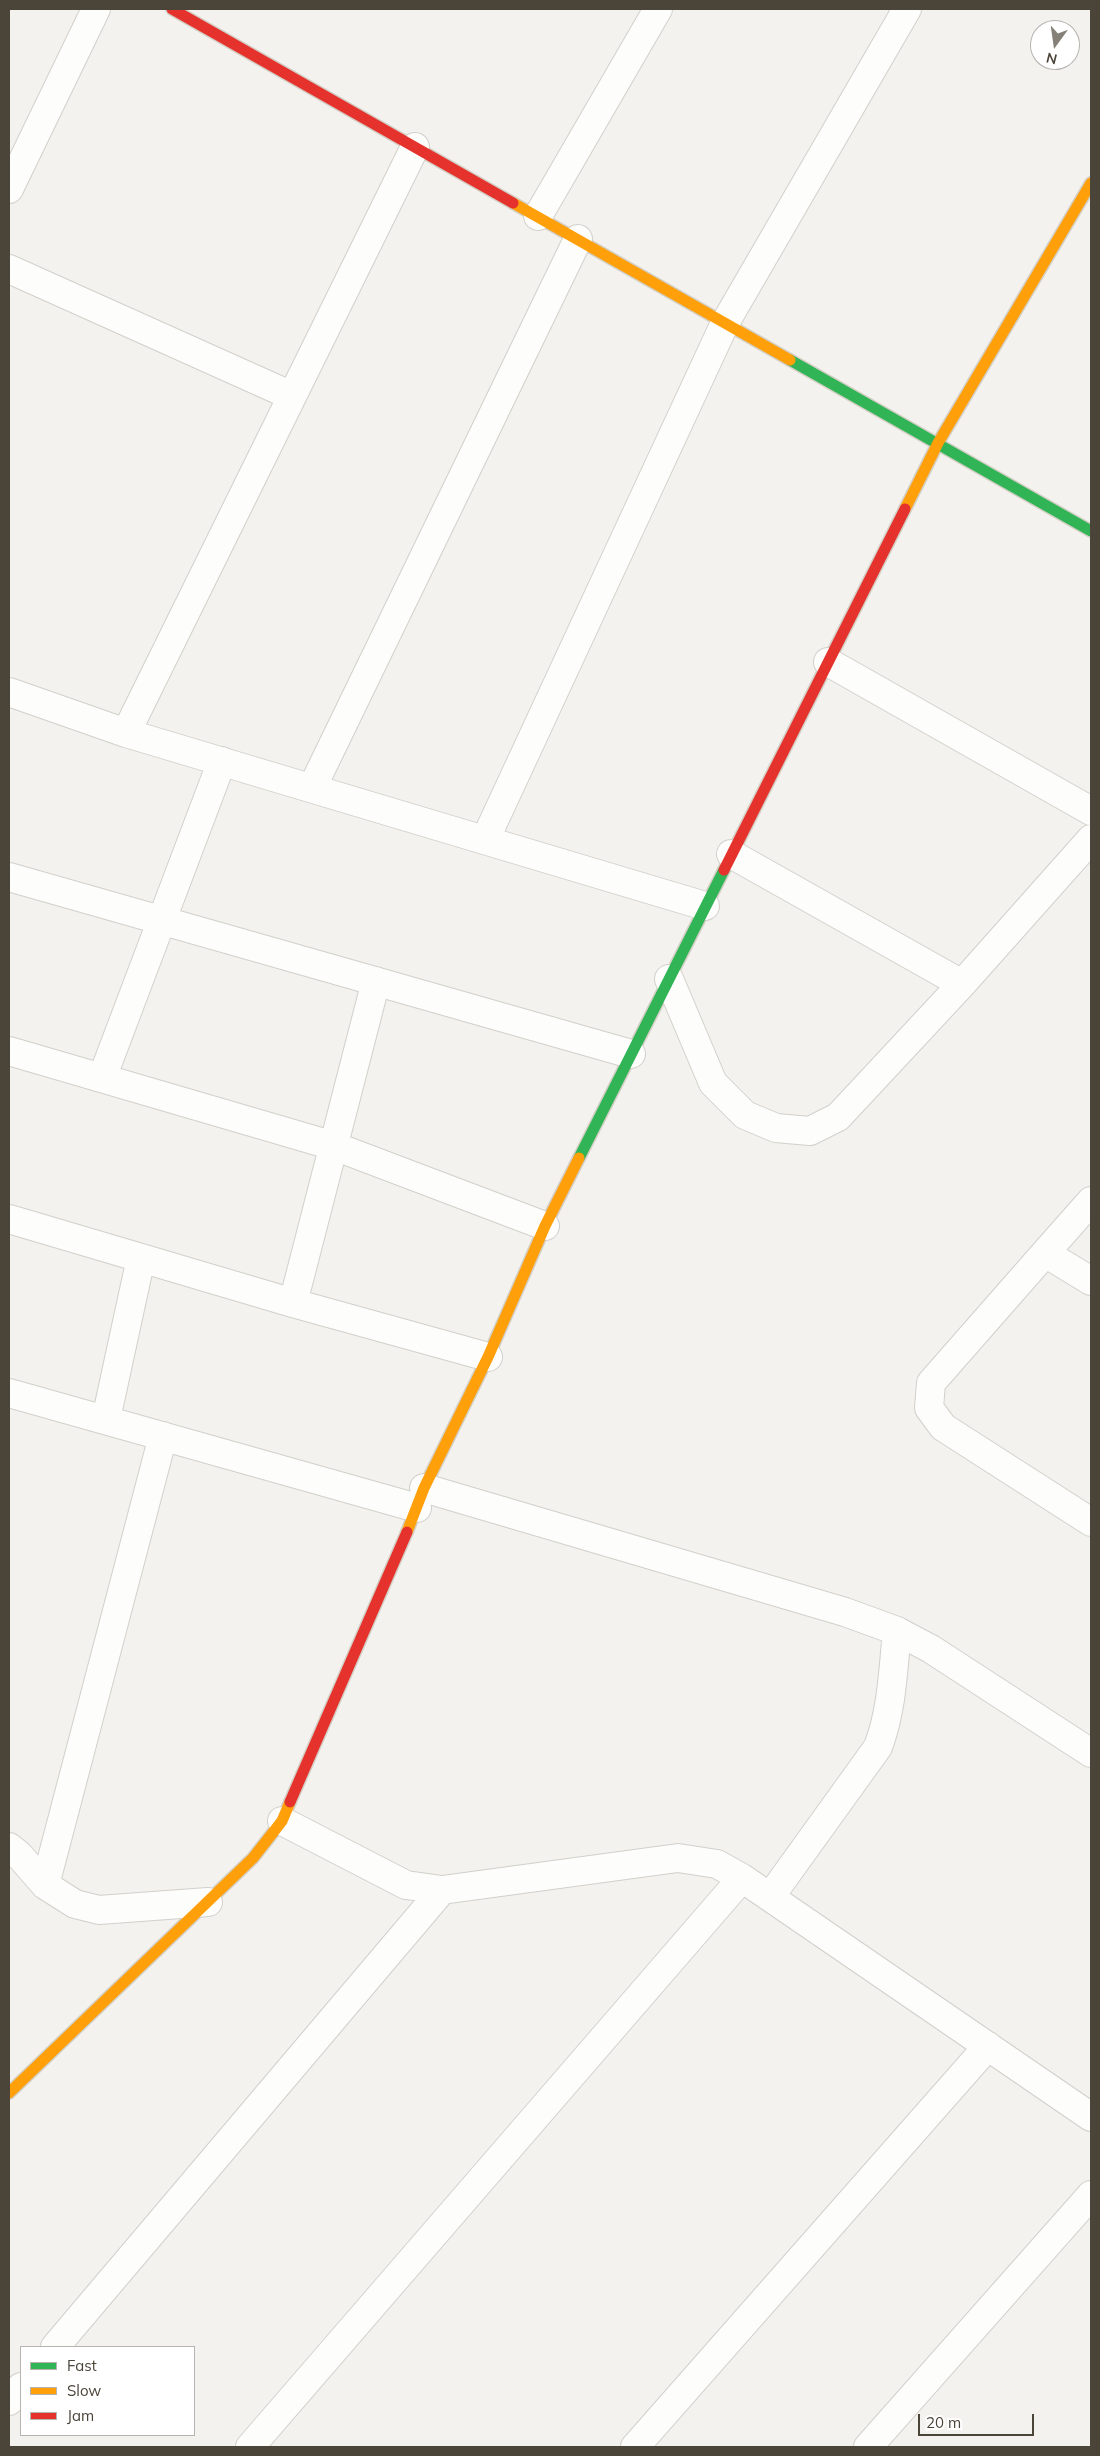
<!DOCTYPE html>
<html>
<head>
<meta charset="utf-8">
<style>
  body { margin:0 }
  #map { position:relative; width:1100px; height:2456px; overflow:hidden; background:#f4f2ee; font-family:Mulish,sans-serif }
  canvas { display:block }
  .frame { position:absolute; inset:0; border:10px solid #4b4439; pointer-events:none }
  .legend { position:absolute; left:20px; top:2346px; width:175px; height:90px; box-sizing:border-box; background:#fff; border:1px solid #b7b4b0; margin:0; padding:6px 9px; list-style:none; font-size:15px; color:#4b4439 }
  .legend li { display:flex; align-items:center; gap:10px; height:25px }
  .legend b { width:25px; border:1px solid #b7b4b0 }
  .north { position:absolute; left:1030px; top:20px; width:50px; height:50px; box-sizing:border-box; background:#fff; border:1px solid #b7b4b0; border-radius:50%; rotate:194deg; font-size:14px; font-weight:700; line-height:20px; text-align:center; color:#4b4439 }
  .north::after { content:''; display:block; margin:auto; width:18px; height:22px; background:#868178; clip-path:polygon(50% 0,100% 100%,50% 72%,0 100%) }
  .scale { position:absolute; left:918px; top:2414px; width:116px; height:22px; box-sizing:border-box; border:2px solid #4b4439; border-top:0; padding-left:6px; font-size:15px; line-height:18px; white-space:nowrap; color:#4b4439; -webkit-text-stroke:4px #fff; paint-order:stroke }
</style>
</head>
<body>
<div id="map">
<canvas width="1100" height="2456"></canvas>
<div class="frame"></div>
<ul class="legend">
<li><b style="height:6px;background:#30b455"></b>Fast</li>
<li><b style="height:6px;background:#ff9f0a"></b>Slow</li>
<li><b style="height:6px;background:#e5322d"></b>Jam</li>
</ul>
<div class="north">N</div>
<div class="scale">20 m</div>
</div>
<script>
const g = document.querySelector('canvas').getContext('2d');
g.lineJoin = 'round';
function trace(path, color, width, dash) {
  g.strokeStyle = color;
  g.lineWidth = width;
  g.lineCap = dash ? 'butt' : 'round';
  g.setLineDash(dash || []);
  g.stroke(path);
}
const street = new Path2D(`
  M9 189 96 9
  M538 216 658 9
  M9 269 292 396
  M828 662 1091 811
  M9 692 126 733 705 906
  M126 733 415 147
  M312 788 578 239
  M485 840 725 323 907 9
  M731 854 962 984
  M9 877 631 1054
  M669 979 713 1083 745 1115 776 1128 810 1131 838 1117 962 984 1091 839
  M9 1051 334 1146 545 1226
  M102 1078 222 761
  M1091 1201 1045 1253 1091 1281
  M9 1219 293 1303 488 1357
  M1045 1253 931 1383 929 1408 943 1427 1091 1522
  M293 1303 376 981
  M9 1393 417 1508
  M106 1419 141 1258
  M424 1488 845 1612 897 1631 931 1649 1091 1753
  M282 1821 406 1885 442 1890 678 1858 717 1864 742 1878 1091 2117
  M9 1847 19 1855 45 1885 75 1904 99 1910 208 1902
  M45 1885 163 1436
  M770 1897 878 1747C892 1710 893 1671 897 1631
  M55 2347 442 1890
  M9 2401 21 2387
  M250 2447 742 1878
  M635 2447 988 2046
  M868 2447 1091 2195`);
const fast = new Path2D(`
  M790 360 1091 531
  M579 1158 724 870`);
const slow = new Path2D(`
  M513 203 790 360
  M905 509 938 443 1091 183
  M407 1532 424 1488 488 1357 545 1226 579 1158
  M9 2093 253 1858 282 1821 290 1802`);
const jam = new Path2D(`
  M172 9 513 203
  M724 870 905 509
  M290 1802 407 1532`);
trace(street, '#d2d0cb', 30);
trace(fast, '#d3cfc5', 14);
trace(slow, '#d3cfc5', 14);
trace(jam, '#d3cfc5', 14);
trace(street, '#fdfdfc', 28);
trace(fast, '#30b455', 11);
trace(slow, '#ff9f0a', 11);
trace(jam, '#e5322d', 11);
</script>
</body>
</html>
